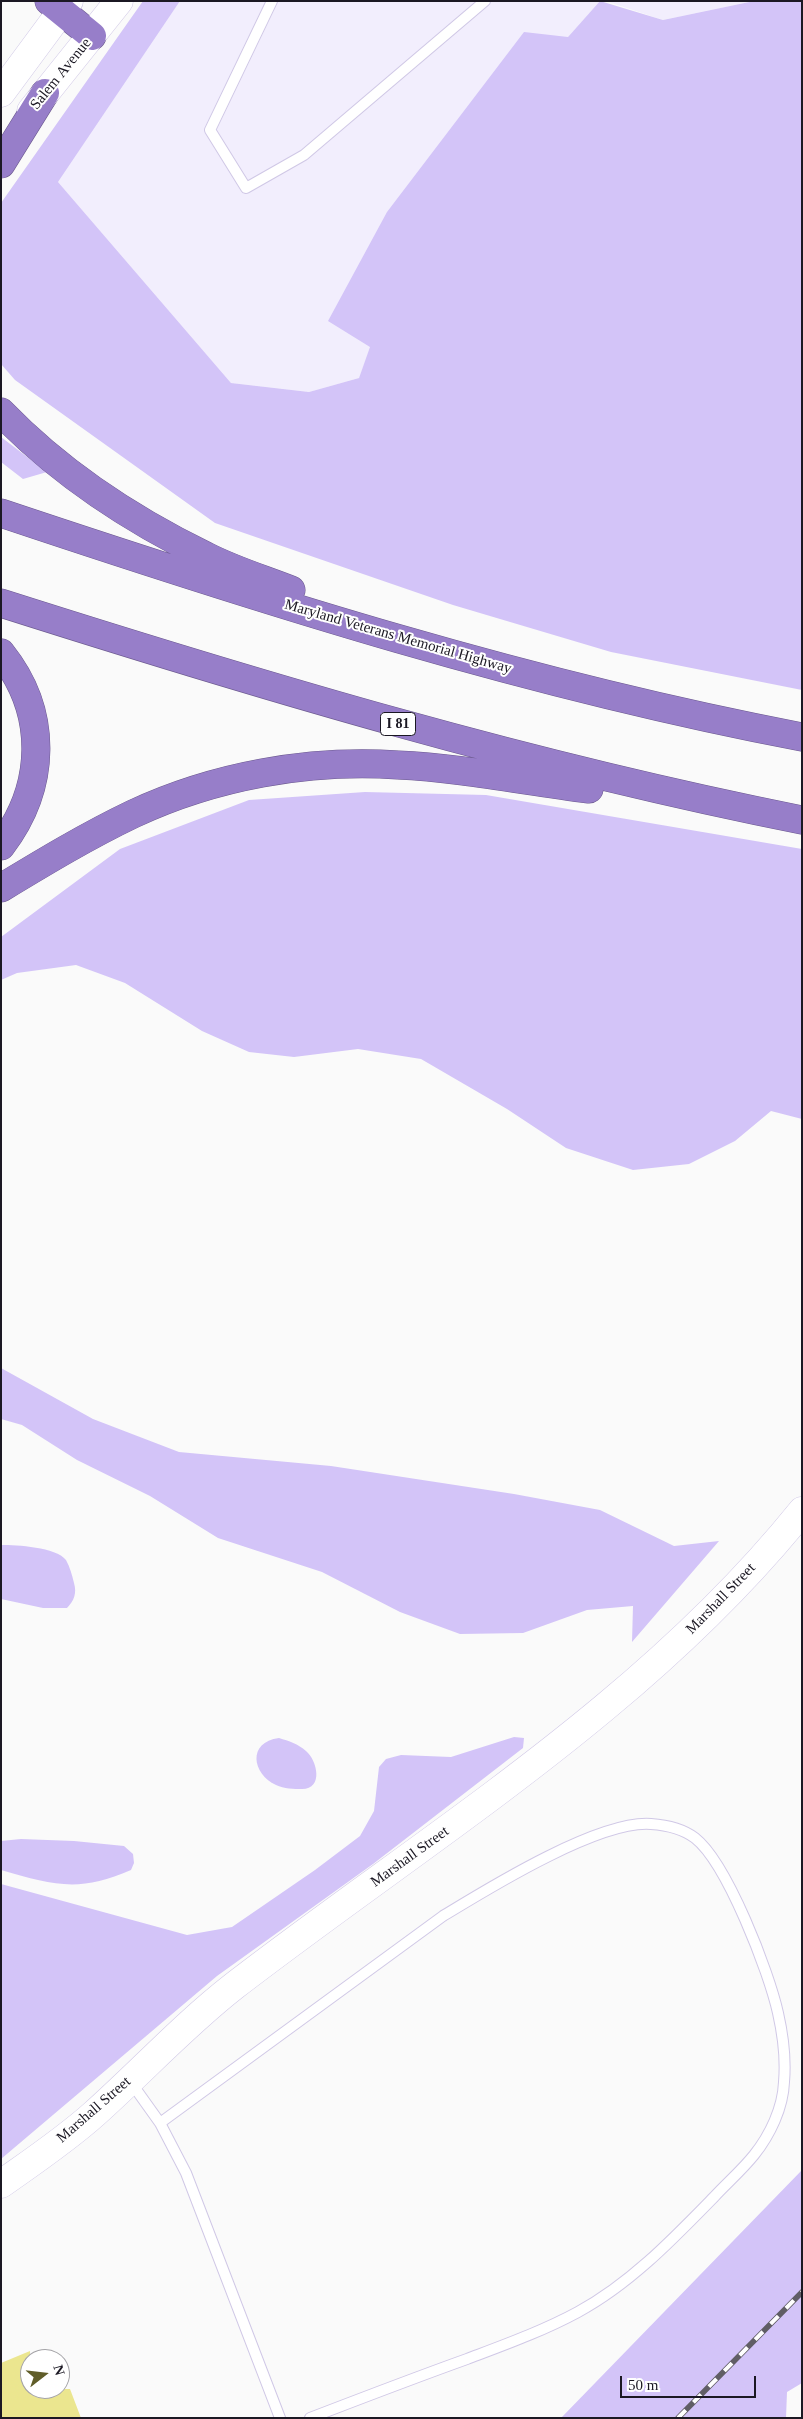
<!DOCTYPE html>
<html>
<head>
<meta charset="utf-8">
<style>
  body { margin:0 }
  #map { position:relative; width:803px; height:2419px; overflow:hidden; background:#fafafa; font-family:Georgia,serif }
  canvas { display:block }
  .frame { position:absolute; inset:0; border:2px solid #1b1823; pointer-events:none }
  .north { position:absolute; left:20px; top:2349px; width:50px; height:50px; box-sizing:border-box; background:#fff; border:1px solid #a4a3a7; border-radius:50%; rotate:74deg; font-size:14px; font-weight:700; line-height:20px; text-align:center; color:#1b1823 }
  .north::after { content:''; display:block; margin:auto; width:18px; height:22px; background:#605d29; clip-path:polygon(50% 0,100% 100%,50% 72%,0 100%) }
  .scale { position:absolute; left:620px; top:2376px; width:136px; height:22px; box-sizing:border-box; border:2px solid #1b1823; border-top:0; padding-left:6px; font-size:15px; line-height:18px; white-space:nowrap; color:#1b1823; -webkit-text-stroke:4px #fff; paint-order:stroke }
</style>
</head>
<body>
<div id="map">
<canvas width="803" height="2419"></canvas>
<div class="frame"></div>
<div class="north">N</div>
<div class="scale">50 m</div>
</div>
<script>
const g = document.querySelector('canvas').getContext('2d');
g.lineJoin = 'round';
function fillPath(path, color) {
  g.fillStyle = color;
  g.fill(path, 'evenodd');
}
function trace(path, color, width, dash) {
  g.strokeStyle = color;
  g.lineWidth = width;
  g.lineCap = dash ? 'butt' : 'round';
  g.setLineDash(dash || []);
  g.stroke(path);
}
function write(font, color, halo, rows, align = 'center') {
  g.font = font + ' Georgia,serif';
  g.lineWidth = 4;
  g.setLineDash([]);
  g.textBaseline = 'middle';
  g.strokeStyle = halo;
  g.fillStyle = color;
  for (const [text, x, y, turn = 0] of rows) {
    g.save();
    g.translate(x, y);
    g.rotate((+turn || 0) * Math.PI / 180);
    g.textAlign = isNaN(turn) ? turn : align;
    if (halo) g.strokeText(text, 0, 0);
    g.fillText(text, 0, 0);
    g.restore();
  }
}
const built = new Path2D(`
  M180 1H600L568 37 371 347 359 378 309 392 231 383 58 182Z
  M606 1H754L663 20Z`);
const green = new Path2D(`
  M143 1H180L58 182 231 383 309 392 359 378 370 347 328 321 387 212 524 32 568 37 600 1 663 20 754 1H802V690L611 652 453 605 215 523 15 380 1 364V203Z
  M1 437 47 472 23 479 1 462Z
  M365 792 486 795 802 849V1119L771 1111 735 1141 689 1164 633 1170 566 1148 507 1109 421 1059 358 1049 294 1057 249 1052 202 1031 125 983 76 965 17 973 1 980V937L120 849 249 800Z
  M1 1368 93 1419 179 1452 331 1466 514 1494 600 1510 674 1546 719 1541 632 1642 633 1606 587 1610 523 1633 460 1634 400 1612 322 1572 218 1538 150 1496 77 1460 22 1425 1 1419Z
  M1 1545C17 1545 56 1547 66 1560 70 1567 72 1575 74 1583 77 1593 74 1601 67 1608H43L1 1599Z
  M514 1737 524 1738 523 1748 373 1864 217 1976 1 2159V1884L187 1935 232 1927 315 1870 360 1836 374 1811 379 1767 386 1759 401 1755 451 1757Z
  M279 1738C289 1741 298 1744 306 1751 317 1760 324 1789 302 1789 294 1789 284 1789 276 1785 252 1774 247 1742 279 1738Z
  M21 1839 74 1841 124 1846 133 1854 134 1863 131 1870C79 1893 53 1885 1 1870V1841Z
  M802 2170V2383L787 2392 786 2418H561Z`);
const building = new Path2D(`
  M30 2351V2389H70L81 2418H1V2363Z`);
const lane = new Path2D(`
  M272 1 210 130 246 188 304 155 485 1
  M130 2081 160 2123 186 2173 280 2418
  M160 2123 443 1916C489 1888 599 1820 651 1824 666 1825 683 1829 695 1838 727 1863 769 1972 778 2013 783 2035 786 2059 784 2082 783 2108 770 2135 754 2155 742 2170 727 2183 714 2197 673 2239 630 2284 578 2312 543 2331 504 2345 467 2359 414 2378 362 2398 310 2418`);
const secondary = new Path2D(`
  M1 93 69 1
  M31 111 119 1
  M1 2184C32 2162 65 2140 94 2114 141 2072 184 2025 234 1986 430 1835 645 1706 802 1511`);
const highway = new Path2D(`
  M49 1 92 36
  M1 164 45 93
  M1 412C59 472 132 520 206 556 233 570 263 579 291 590
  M1 513C264 601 529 685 802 737
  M1 603C265 687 530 766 802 820
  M1 653C49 713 46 787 1 846
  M1 888C44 862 87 836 133 814 214 776 308 759 398 765 462 768 525 781 589 789`);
const rail = new Path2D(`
  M678 2418 802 2292`);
const shields = [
  [398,724,35]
];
const shieldNames = [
  ["I 81",398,724]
];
const streetNames = [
  ["Salem Avenue",61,74,-51],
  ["Maryland Veterans Memorial Highway",398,637,16],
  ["Marshall Street",721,1599,-46],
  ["Marshall Street",410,1857,-36],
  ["Marshall Street",94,2110,-41]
];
fillPath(built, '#f2eefd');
fillPath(green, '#d3c4f8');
fillPath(building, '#ebe68f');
trace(lane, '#d0c8e6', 12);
trace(secondary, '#d0c8e6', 29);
trace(highway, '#6c5a8f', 29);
trace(lane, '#fff', 10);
trace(secondary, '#fff', 28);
trace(highway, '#977ec9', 28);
trace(rail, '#605d65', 5.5);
trace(rail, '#fff', 4, [11]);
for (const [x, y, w] of shields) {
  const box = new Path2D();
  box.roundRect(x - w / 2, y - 11.5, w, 23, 4);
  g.fillStyle = '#fff';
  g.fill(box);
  trace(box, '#1b1823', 1);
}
write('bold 14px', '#1b1823', null, shieldNames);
write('15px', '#1b1823', '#fff', streetNames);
</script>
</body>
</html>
